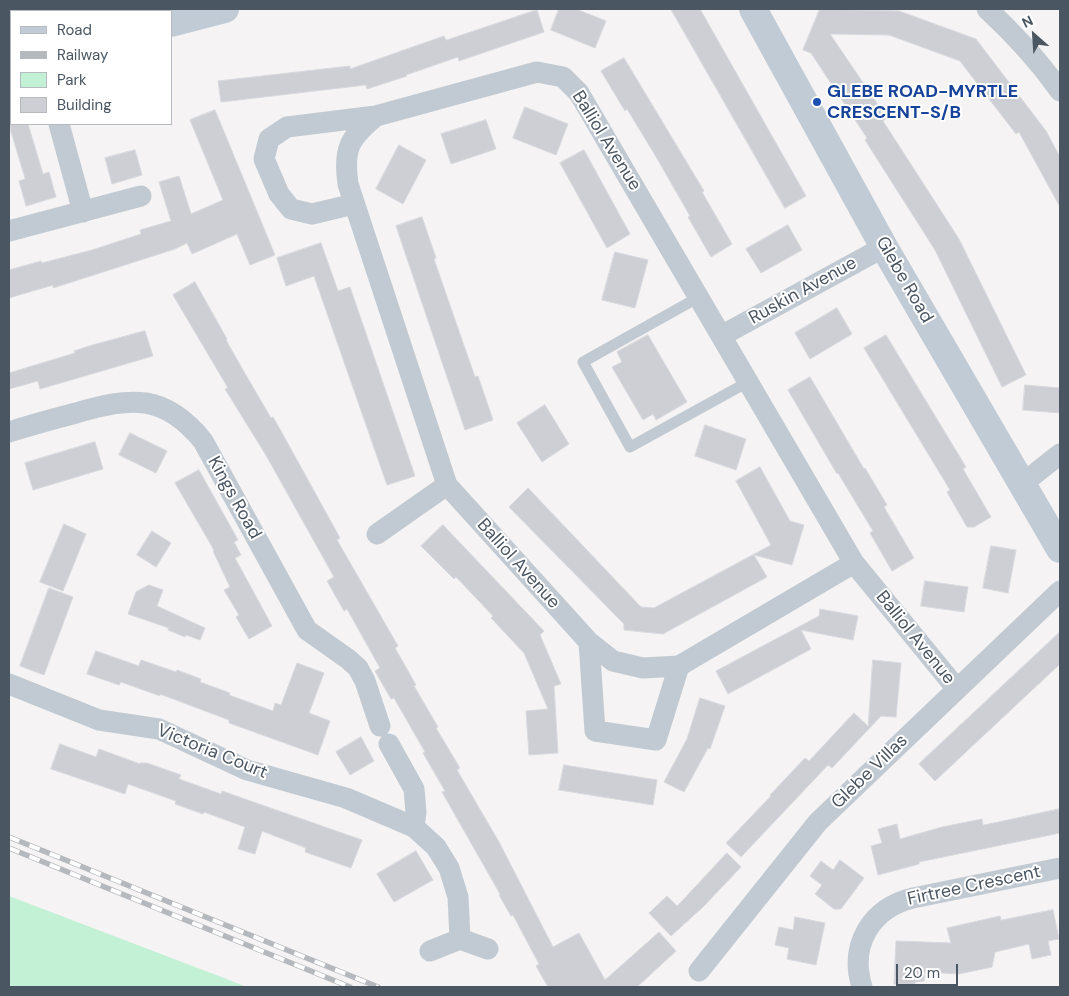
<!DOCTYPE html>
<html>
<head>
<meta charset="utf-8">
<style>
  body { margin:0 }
  #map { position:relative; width:1069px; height:996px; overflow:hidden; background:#f5f3f3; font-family:"DM Sans",sans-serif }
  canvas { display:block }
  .frame { position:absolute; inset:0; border:10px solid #4a5661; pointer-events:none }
  .legend { position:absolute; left:10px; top:10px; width:162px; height:115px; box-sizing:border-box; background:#fff; border:1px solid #b7bbc0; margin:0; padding:6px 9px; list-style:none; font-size:15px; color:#4a5661 }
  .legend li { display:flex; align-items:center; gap:10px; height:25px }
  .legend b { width:25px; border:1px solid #b7bbc0 }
  .north { position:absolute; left:1009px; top:10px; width:50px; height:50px; -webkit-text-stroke:4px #fff; paint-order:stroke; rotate:334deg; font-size:14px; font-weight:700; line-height:20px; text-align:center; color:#4a5661 }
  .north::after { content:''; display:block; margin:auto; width:18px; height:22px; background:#4a5661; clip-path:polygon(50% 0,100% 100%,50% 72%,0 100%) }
  .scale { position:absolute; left:896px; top:964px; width:62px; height:22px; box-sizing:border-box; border:2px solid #4a5661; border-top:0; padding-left:6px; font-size:15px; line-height:18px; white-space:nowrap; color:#4a5661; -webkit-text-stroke:4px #fff; paint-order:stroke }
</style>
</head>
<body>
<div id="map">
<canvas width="1069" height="996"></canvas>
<div class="frame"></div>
<ul class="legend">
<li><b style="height:6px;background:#c1cbd6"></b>Road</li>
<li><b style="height:6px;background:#b5b8bd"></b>Railway</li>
<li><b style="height:14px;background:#c3f1d5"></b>Park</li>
<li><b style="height:14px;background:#cdcfd5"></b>Building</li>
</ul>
<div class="north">N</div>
<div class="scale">20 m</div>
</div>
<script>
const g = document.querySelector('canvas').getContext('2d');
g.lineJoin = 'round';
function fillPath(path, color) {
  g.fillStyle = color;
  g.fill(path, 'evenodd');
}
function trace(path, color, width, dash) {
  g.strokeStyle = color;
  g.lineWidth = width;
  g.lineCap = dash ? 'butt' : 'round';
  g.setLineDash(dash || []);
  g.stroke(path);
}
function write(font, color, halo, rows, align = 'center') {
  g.font = font + ' "DM Sans",sans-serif';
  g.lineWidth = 4;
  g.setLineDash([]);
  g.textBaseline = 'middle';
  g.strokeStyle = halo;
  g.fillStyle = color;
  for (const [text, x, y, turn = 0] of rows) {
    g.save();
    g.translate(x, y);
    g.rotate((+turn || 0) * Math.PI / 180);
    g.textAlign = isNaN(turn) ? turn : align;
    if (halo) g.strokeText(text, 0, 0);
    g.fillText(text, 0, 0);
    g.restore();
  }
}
const green = new Path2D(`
  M83 9H146L141 11H92Z
  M9 896 224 978 247 987H9Z`);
const building = new Path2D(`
  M559 9H576L606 21 595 48 551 30Z
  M671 9H700L806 196 785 208Z
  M820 9 899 11 976 39 1046 131 1060 157V207L1019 132 1016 134 960 61 889 35 830 34 887 118 883 121 959 239 1026 375 1002 387 935 250 865 140 867 138 811 53 803 50Z
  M537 10 544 32 459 61 458 57 406 75 407 76 367 89 366 85 221 102 218 81 350 66V69L444 36 446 40Z
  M624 58 704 191 702 192 732 244 711 257 688 217 690 216 655 155 627 109 625 111 601 71Z
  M525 107 568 124 556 155 513 138Z
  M215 110 275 255 250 265 237 234 192 254 187 243 175 249 75 281 53 288V285L9 298V270L41 261 42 263 92 250 141 234 140 230 171 221 159 182 179 176 191 214 223 200 190 120Z
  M486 120 496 149 451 164 441 134Z
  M9 124H28L43 174 49 172 56 197 26 206 19 181 25 179Z
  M399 145 426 160 403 204 376 189Z
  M135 150 142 175 112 184 105 158Z
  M584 150 630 234 607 248 560 163Z
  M422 217 436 258 434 259 445 291 475 377 478 376 493 420 465 430 396 226Z
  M788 225 802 250 761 273 746 249Z
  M321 243 338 291 350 287 415 476 387 485 314 276 286 286 277 258Z
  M615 252 648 260 635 308 602 300Z
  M195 282 227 339 226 340 243 370 271 418 273 417 281 431 340 538 337 540 398 646 395 648 416 685 414 686 438 727 436 728 460 768 457 770 499 842 553 947 579 933 605 980 659 932 676 951 637 987H548L536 966 539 964 513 915 511 916 499 895 500 894 442 792 445 791 423 753 425 752 394 698 391 699 375 671 380 668 347 609 344 611 327 581 334 577 267 457 225 389 228 388 173 295Z
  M837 308 852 334 810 359 795 333Z
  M145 331 153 356 40 389 38 381 9 389V373L75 353 74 351 89 346Z
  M648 335 687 402 656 420 653 414 643 420 612 367 622 362 617 352Z
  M886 335 966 467 963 469 991 517 974 527H967L947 492 950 490 864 348Z
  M810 377 864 469 865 468 887 505 884 507 914 558 892 571 870 533 873 531 838 473 837 474 788 390Z
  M1025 385 1060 388V413L1023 410Z
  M545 405 569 444 542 462 517 423Z
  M705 425 746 439 736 470 695 456Z
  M130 433 167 451 156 473 119 455Z
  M95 442 103 469 33 490 25 463Z
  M760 467 790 521 804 525 792 565 754 555 767 577 663 634 624 630V624L509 507 528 488 641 607 654 608 771 545 736 481Z
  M199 470 238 540 234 542 241 555 235 558 272 626 249 639 236 617 239 615 224 590 230 587 213 551 214 550 175 483Z
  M64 524 86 534 63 591 40 582Z
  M443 525 544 631 540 635 561 684 554 686 558 753 529 755 526 711 548 709 524 653 491 618 493 616 476 598 456 577 454 579 421 546Z
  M152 531 171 543 156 567 137 555Z
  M991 546 1016 550 1008 593 983 588Z
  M925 581 968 587 964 612 921 606Z
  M149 585 163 590 157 606 205 628 200 640 186 635 185 637 168 630 169 628 128 614 136 592Z
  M49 588 73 597 44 675 20 666Z
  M820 609 858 616 853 640 801 630 811 649 728 694 716 671 819 616Z
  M1060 632V664L935 781 919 764Z
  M96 651 139 666 141 660 176 672 177 670 201 679 200 682 230 693 229 695 273 711 275 703 281 705 297 663 324 673 309 713 330 721 318 755 229 723V720L160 694V696L121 682 119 685 87 674Z
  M873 660 901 663 896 717 881 716 832 768 828 765 741 857 726 843 771 796 770 795 805 758 809 761 854 713 868 726Z
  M700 698 725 706 710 749 708 748 684 792 664 782 687 739Z
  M361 737 374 761 350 775 336 752Z
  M60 744 96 757 99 749 140 764V763H147L181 775 179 779 221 794 222 791 362 840 351 868 305 852 306 848 262 831 255 854 238 849 245 827 204 812 203 814 175 804 176 801 128 784 125 794 51 769Z
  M564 765 657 780 653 805 559 790Z
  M1060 809V833L919 862V864L878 875 871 846 882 843 878 829 897 824 900 839 942 827 982 819 983 825Z
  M416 851 433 880 394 902 377 874Z
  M727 853 741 867 703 907 671 936 649 913 667 896 677 906Z
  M840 860 864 878 841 909H834L815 894 822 885 810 876 821 861 833 870Z
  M1053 910 1059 939 1048 941 1051 955 1032 959 1029 944 995 952 992 967 959 974 925 972 924 981 915 982V984H894L896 941 951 943 947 928 1000 916 1001 920Z
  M795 917 825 923 816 965 787 959 789 948 775 945 779 927 793 930Z`);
const lane = new Path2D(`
  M699 297 583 362 630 447 748 382`);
const street = new Path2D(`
  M987 9C1014 34 1039 61 1060 91
  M59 124 83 212
  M354 204 312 214 291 209 279 194 264 159 269 139 287 127 376 116
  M9 231 141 196
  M721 336 884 247
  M9 432C31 425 53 419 76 413 131 397 164 393 203 441L307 630 348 659 358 668 365 681 380 726
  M1022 484 1060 454
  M377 534 447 485
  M854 563 679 666 643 668 613 661 589 642 447 485 348 184C343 149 349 138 376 116L537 72 563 77 579 93 854 563 957 689
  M589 642 595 731 656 740 679 666
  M9 684 99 720 159 729 247 770 346 798 414 827 436 847 449 868 458 897 460 939
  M389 744 414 789 416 812 414 827
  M430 951 460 939 488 949
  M699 971 818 822 1060 591
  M862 987C849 945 871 908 913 898L1060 868`);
const secondary = new Path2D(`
  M28 9 29 11
  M753 9 884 247 1060 549
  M171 23 225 9
  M9 50 11 49`);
const rail = new Path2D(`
  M9 837 378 987
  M9 848 350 987`);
const markers = [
  [817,102,5,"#1a4fb4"]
];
const transitNames = [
  ["GLEBE ROAD-MYRTLE",827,92],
  ["CRESCENT-S/B",827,113]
];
const streetNames = [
  ["Balliol Avenue",606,141,58],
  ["Glebe Road",904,280,60],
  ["Ruskin Avenue",803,291,-29],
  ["Kings Road",234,498,61],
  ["Balliol Avenue",518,564,48],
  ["Balliol Avenue",915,638,51],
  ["Victoria Court",212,752,22],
  ["Glebe Villas",870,772,-44],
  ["Firtree Crescent",974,886,-12]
];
fillPath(green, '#c3f1d5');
fillPath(building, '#cdcfd5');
trace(building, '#d7d9de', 1);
trace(lane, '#c1cad2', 11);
trace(street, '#c1cad2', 21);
trace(secondary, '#c1cbd6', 28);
trace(rail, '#b5b8bd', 5.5);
trace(rail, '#fff', 4, [11]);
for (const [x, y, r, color] of markers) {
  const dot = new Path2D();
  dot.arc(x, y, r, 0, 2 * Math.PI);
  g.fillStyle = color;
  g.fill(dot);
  trace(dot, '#fff', 2);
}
write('bold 18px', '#164399', '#fff', transitNames, 'left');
write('18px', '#4a5661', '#fff', streetNames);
</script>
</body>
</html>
